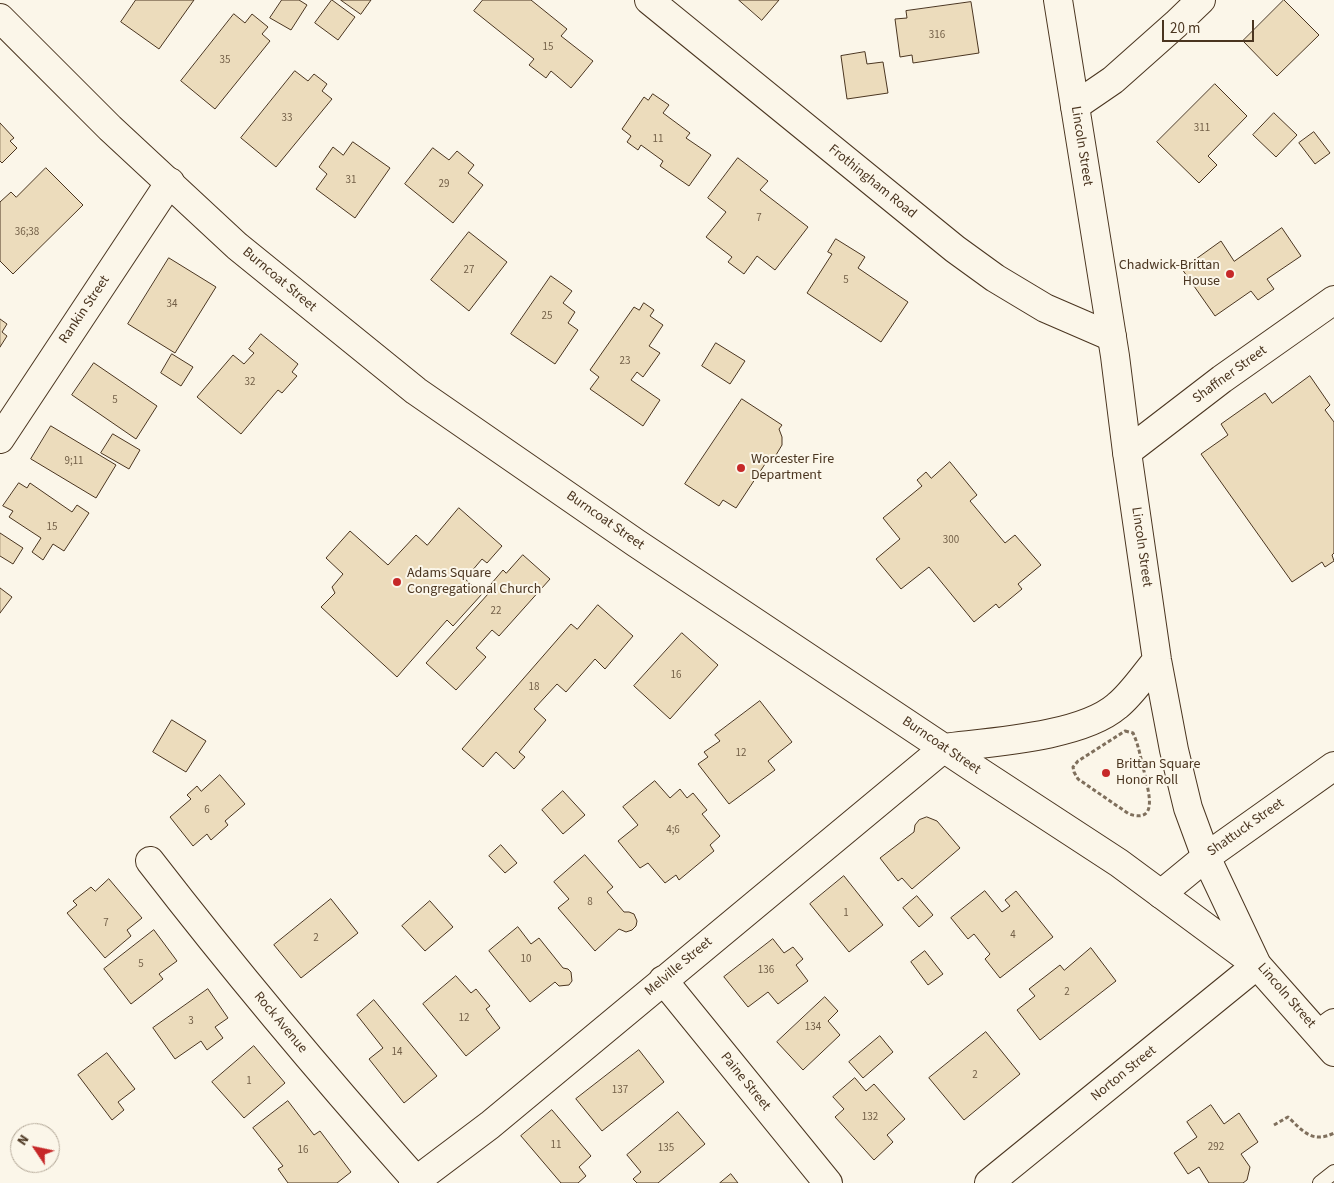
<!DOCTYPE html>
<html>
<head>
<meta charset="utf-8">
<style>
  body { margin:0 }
  #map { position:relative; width:1334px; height:1183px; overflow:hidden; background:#fbf6e9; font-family:"Source Sans 3",sans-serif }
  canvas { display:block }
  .north { position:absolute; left:10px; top:1123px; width:50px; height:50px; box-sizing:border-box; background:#fbf6e9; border:1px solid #b4a999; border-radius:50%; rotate:304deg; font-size:14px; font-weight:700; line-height:20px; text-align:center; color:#4a3520 }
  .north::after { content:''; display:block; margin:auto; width:18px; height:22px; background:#c62828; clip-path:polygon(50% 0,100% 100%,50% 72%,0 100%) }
  .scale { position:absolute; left:1162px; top:20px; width:92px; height:22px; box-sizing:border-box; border:2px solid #4a3520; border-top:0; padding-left:6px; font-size:15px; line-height:18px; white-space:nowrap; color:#4a3520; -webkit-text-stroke:4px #fbf6e9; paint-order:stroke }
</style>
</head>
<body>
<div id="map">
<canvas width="1334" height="1183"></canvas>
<div class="north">N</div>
<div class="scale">20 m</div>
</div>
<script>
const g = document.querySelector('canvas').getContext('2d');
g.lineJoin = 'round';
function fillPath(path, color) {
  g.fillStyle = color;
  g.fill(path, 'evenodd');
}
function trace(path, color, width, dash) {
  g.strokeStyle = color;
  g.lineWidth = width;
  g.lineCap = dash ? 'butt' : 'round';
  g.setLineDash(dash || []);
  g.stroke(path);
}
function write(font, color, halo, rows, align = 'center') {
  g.font = font + ' "Source Sans 3",sans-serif';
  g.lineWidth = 4;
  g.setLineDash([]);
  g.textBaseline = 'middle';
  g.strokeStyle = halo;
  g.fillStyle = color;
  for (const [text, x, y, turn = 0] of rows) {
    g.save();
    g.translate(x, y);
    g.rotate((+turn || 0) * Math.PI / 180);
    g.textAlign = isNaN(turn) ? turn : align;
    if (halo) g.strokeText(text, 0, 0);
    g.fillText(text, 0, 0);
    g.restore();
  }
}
const building = new Path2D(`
  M136 0H194L159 49 121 22Z
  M282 0H299L307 5 291 30 270 18Z
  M332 0 355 17 338 40 315 23Z
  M341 0H371L361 14Z
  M483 0H531L567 29 561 36 593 61 571 88 551 71 546 78 529 65 534 59 474 11Z
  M739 0H779L762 20Z
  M1284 0 1319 35 1277 76 1243 41Z
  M971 2 979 53 913 63 912 55 900 57 895 19 907 18 906 11Z
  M234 14 245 23 252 14 268 27 262 34 270 41 215 109 181 81Z
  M865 52 867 64 883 62 888 93 847 99 841 56Z
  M295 71 308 81 314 74 327 84 322 91 332 99 276 167 241 138Z
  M1215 84 1247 116 1208 156 1217 165 1199 183 1157 142Z
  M653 94 669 105 663 113 690 133 686 138 711 155 689 186 660 166 663 161 641 145 638 150 627 142 631 136 622 129 644 97 648 100Z
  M1274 113 1297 135 1276 157 1253 135Z
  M0 123 14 138 10 141 17 148 2 163 0 161Z
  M1314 132 1330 153 1315 164 1299 143Z
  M353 142 390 168 355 218 316 189 327 174 319 167 333 147 343 155Z
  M433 148 449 160 457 151 474 165 468 173 483 185 453 223 405 184Z
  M738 158 768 181 760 190 808 227 775 270 757 256 744 274 728 262 732 257 706 237 726 212 708 198Z
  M46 168 83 205 13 274 0 261V202L11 192 16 197Z
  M1282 228 1301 256 1267 279 1274 289 1258 300 1251 291 1215 316 1182 269 1221 241 1234 261Z
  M469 232 507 262 469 311 431 280Z
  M836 239 865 257 858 268 908 302 881 342 807 293 832 254 828 252Z
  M169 258 216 287 175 353 128 324Z
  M551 276 572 291 563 303 575 312 568 323 578 330 555 364 511 334Z
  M644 303 654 310 650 316 663 325 649 346 660 353 643 377 637 372 631 380 660 400 643 426 590 389 599 377 590 370 634 307 639 310Z
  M0 319 7 324 2 332 7 336 0 347Z
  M261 334 298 364 292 372 297 376 282 393 278 390 241 434 197 397 233 355 244 364 254 353 249 349Z
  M716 343 745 361 730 384 702 366Z
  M172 354 193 367 181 386 161 373Z
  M94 363 157 406 136 439 72 395Z
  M1310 376 1330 405 1325 410 1334 422V553L1332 555 1334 561 1325 567 1322 562 1292 582 1201 454 1228 435 1221 424 1265 393 1272 403Z
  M742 399 782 425 779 429 782 437V445L776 455 767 461 736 508 723 500 719 506 685 484Z
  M51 426 116 465 96 498 31 459Z
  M113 434 140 450 129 469 101 453Z
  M950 462 977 495 970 501 1005 543 1015 535 1041 565 1018 584 1022 589 999 608 996 604 974 622 929 567 901 589 876 559 900 539 883 518 922 486 917 480 926 472 931 478Z
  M19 483 27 488 30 483 72 512 77 505 89 513 64 551 53 544 43 560 32 552 41 538 9 517 13 511 3 506Z
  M459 508 502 546 487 563 482 559 465 579 482 594 453 626 447 620 397 677 321 607 335 593 332 587 343 574 326 558 350 531 388 565 416 535 427 545Z
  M0 533 23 548 13 564 0 556Z
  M523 555 550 579 499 636 492 630 476 648 486 657 456 690 426 663 488 594 485 591 503 570 506 573Z
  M0 588 12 597 0 613Z
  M598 605 633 636 605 669 595 659 566 692 557 684 534 709 546 720 519 752 525 757 514 769 496 752 483 767 462 749 571 624 577 629Z
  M682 633 718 665 670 719 634 686Z
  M760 701 792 742 768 761 775 770 729 804 698 764 708 757 704 752 720 741 715 735Z
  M172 720 206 741 186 772 153 752Z
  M220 775 245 804 225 821 228 825 211 840 207 834 193 846 170 817 191 799 187 795 197 786 201 791Z
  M655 781 670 798 680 789 687 798 693 793 707 810 702 814 720 836 710 845 714 851 679 880 676 875 665 883 648 863 640 868 618 841 638 825 623 807Z
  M563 791 585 815 563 834 542 810Z
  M927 817 937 821 960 848 912 889 902 878 898 881 880 858 914 832 915 825 919 820Z
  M501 845 517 863 505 873 489 856Z
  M585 855 613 887 607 892 624 912H629L634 914 637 921 636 926 632 930 626 932 619 929 595 951 558 908 569 899 554 882Z
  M844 876 883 925 849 952 810 904Z
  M109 879 142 918 127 930 131 936 105 958 67 913 77 905 73 901 91 887 95 891Z
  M985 891 1002 912 1010 906 1005 900 1016 891 1053 937 1000 978 985 959 990 954 974 934 968 939 951 918Z
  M917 896 933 915 919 927 903 908Z
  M331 899 358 933 301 978 274 945Z
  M430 901 453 927 425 951 402 926Z
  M518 927 531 944 539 938 563 968 568 969 571 972 572 981 569 985 559 986 555 982 530 1002 489 951Z
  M154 930 177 961 159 974 163 979 131 1004 104 969Z
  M773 939 784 953 793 947 803 959 796 965 808 981 778 1004 768 992 748 1007 724 977Z
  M1091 948 1116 981 1040 1040 1017 1010 1035 996 1029 989 1060 965 1064 970Z
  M925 951 943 974 928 985 911 962Z
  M456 976 471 993 476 989 490 1006 486 1009 500 1028 466 1056 423 1004Z
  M208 989 228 1018 215 1027 223 1038 207 1050 201 1041 175 1059 153 1028Z
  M825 997 838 1011 828 1021 840 1035 803 1070 777 1042Z
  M374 1000 437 1076 404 1103 369 1059 383 1048 357 1015Z
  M986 1032 1020 1074 964 1120 929 1078Z
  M880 1036 893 1052 863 1078 849 1062Z
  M254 1046 285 1083 244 1118 212 1082Z
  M639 1050 664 1082 602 1131 576 1099Z
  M107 1053 135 1089 118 1102 124 1110 112 1120 78 1075Z
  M855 1078 866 1091 874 1084 905 1119 887 1135 893 1142 874 1160 835 1117 844 1109 833 1097Z
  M288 1101 314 1135 320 1131 351 1172 337 1183H288L278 1169 283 1166 253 1128Z
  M1211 1105 1224 1124 1239 1113 1258 1142 1241 1154 1250 1167 1247 1180 1243 1183H1209L1199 1167 1188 1174 1174 1153 1197 1137 1187 1122Z
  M552 1110 591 1156 579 1167 586 1176 578 1183H561L521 1136Z
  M678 1112 705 1144 658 1183H637L633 1179 641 1172 627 1155Z
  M731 1174 738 1183H720Z`);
const path = new Path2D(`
  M1125 731 1133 733C1139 746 1141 760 1145 775 1148 791 1159 824 1129 814L1078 779 1074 772 1073 767 1078 761Z
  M1274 1125 1288 1117C1303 1131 1312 1144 1334 1133`);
const lane = new Path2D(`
  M1320 1183 1334 1172`);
const street = new Path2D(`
  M649 0 955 249 995 278 1045 308 1112 337
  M1075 106 1113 80 1176 24 1201 0
  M0 439 170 182
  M1127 452 1222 379 1334 300
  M150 861C235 971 324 1077 416 1180
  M1161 894 1206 857 1334 766
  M663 980 828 1183
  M1319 1034 1334 1023
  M413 1183 490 1125 944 748
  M989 1183 1257 965`);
const secondary = new Path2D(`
  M1058 0 1115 356 1127 452 1157 660 1174 750 1188 808 1206 857 1257 965 1334 1052
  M0 18 110 128 237 246 416 391 636 543 972 767 1119 863 1257 965
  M944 748C991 742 1081 737 1117 706 1132 694 1145 674 1157 660`);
const markers = [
  [1230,274,5,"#c62828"],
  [741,468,5,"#c62828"],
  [397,582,5,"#c62828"],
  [1106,773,5,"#c62828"]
];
const numberNames = [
  ["316",937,36],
  ["15",548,48],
  ["35",225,61],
  ["33",287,119],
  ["311",1202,129],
  ["11",658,140],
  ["31",351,181],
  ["29",444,185],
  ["7",759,219],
  ["36;38",27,233],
  ["27",469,271],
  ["5",846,281],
  ["34",172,305],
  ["25",547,317],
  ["23",625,362],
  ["32",250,383],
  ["5",115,401],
  ["9;11",74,462],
  ["15",52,528],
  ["300",951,541],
  ["22",496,612],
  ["16",676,676],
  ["18",534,688],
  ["12",741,754],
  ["6",207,811],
  ["4;6",673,831],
  ["8",590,903],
  ["1",846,914],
  ["7",106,924],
  ["4",1013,936],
  ["2",316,939],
  ["10",526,960],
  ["5",141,965],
  ["136",766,971],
  ["2",1067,993],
  ["12",464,1019],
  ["3",191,1022],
  ["134",813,1028],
  ["14",397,1053],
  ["2",975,1076],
  ["1",249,1082],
  ["137",620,1091],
  ["132",870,1118],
  ["11",556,1146],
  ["292",1216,1148],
  ["135",666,1149],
  ["16",303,1151]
];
const streetNames = [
  ["Lincoln Street",1081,146,81],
  ["Frothingham Road",872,182,39],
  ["Burncoat Street",279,280,40],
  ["Rankin Street",85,310,-56],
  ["Shaffner Street",1230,375,-36],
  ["Burncoat Street",605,521,35],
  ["Lincoln Street",1141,547,82],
  ["Burncoat Street",941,746,34],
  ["Shattuck Street",1246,828,-35],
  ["Melville Street",679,967,-40],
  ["Lincoln Street",1286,996,49],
  ["Rock Avenue",280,1023,50],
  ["Norton Street",1124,1074,-39],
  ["Paine Street",745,1082,51]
];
const poiNames = [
  ["Chadwick-Brittan",1220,266,"right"],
  ["House",1220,282,"right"],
  ["Worcester Fire",751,460],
  ["Department",751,476],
  ["Adams Square",407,574],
  ["Congregational Church",407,590],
  ["Brittan Square",1116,765],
  ["Honor Roll",1116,781]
];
fillPath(building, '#ecdcbc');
trace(building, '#4a3520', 1);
trace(lane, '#4a3520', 16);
trace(street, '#4a3520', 30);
trace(secondary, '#4a3520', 30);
trace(path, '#7f6f5c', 3, [4, 2.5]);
trace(lane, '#fbf6e9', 14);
trace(street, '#fbf6e9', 28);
trace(secondary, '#fbf6e9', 28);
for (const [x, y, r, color] of markers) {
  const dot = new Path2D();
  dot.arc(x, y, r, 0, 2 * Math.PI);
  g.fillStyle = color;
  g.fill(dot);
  trace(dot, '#fbf6e9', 2);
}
write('11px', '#725f47', null, numberNames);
write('14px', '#4a3520', '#fbf6e9', streetNames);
write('14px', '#4a3520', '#fbf6e9', poiNames, 'left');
</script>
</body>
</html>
